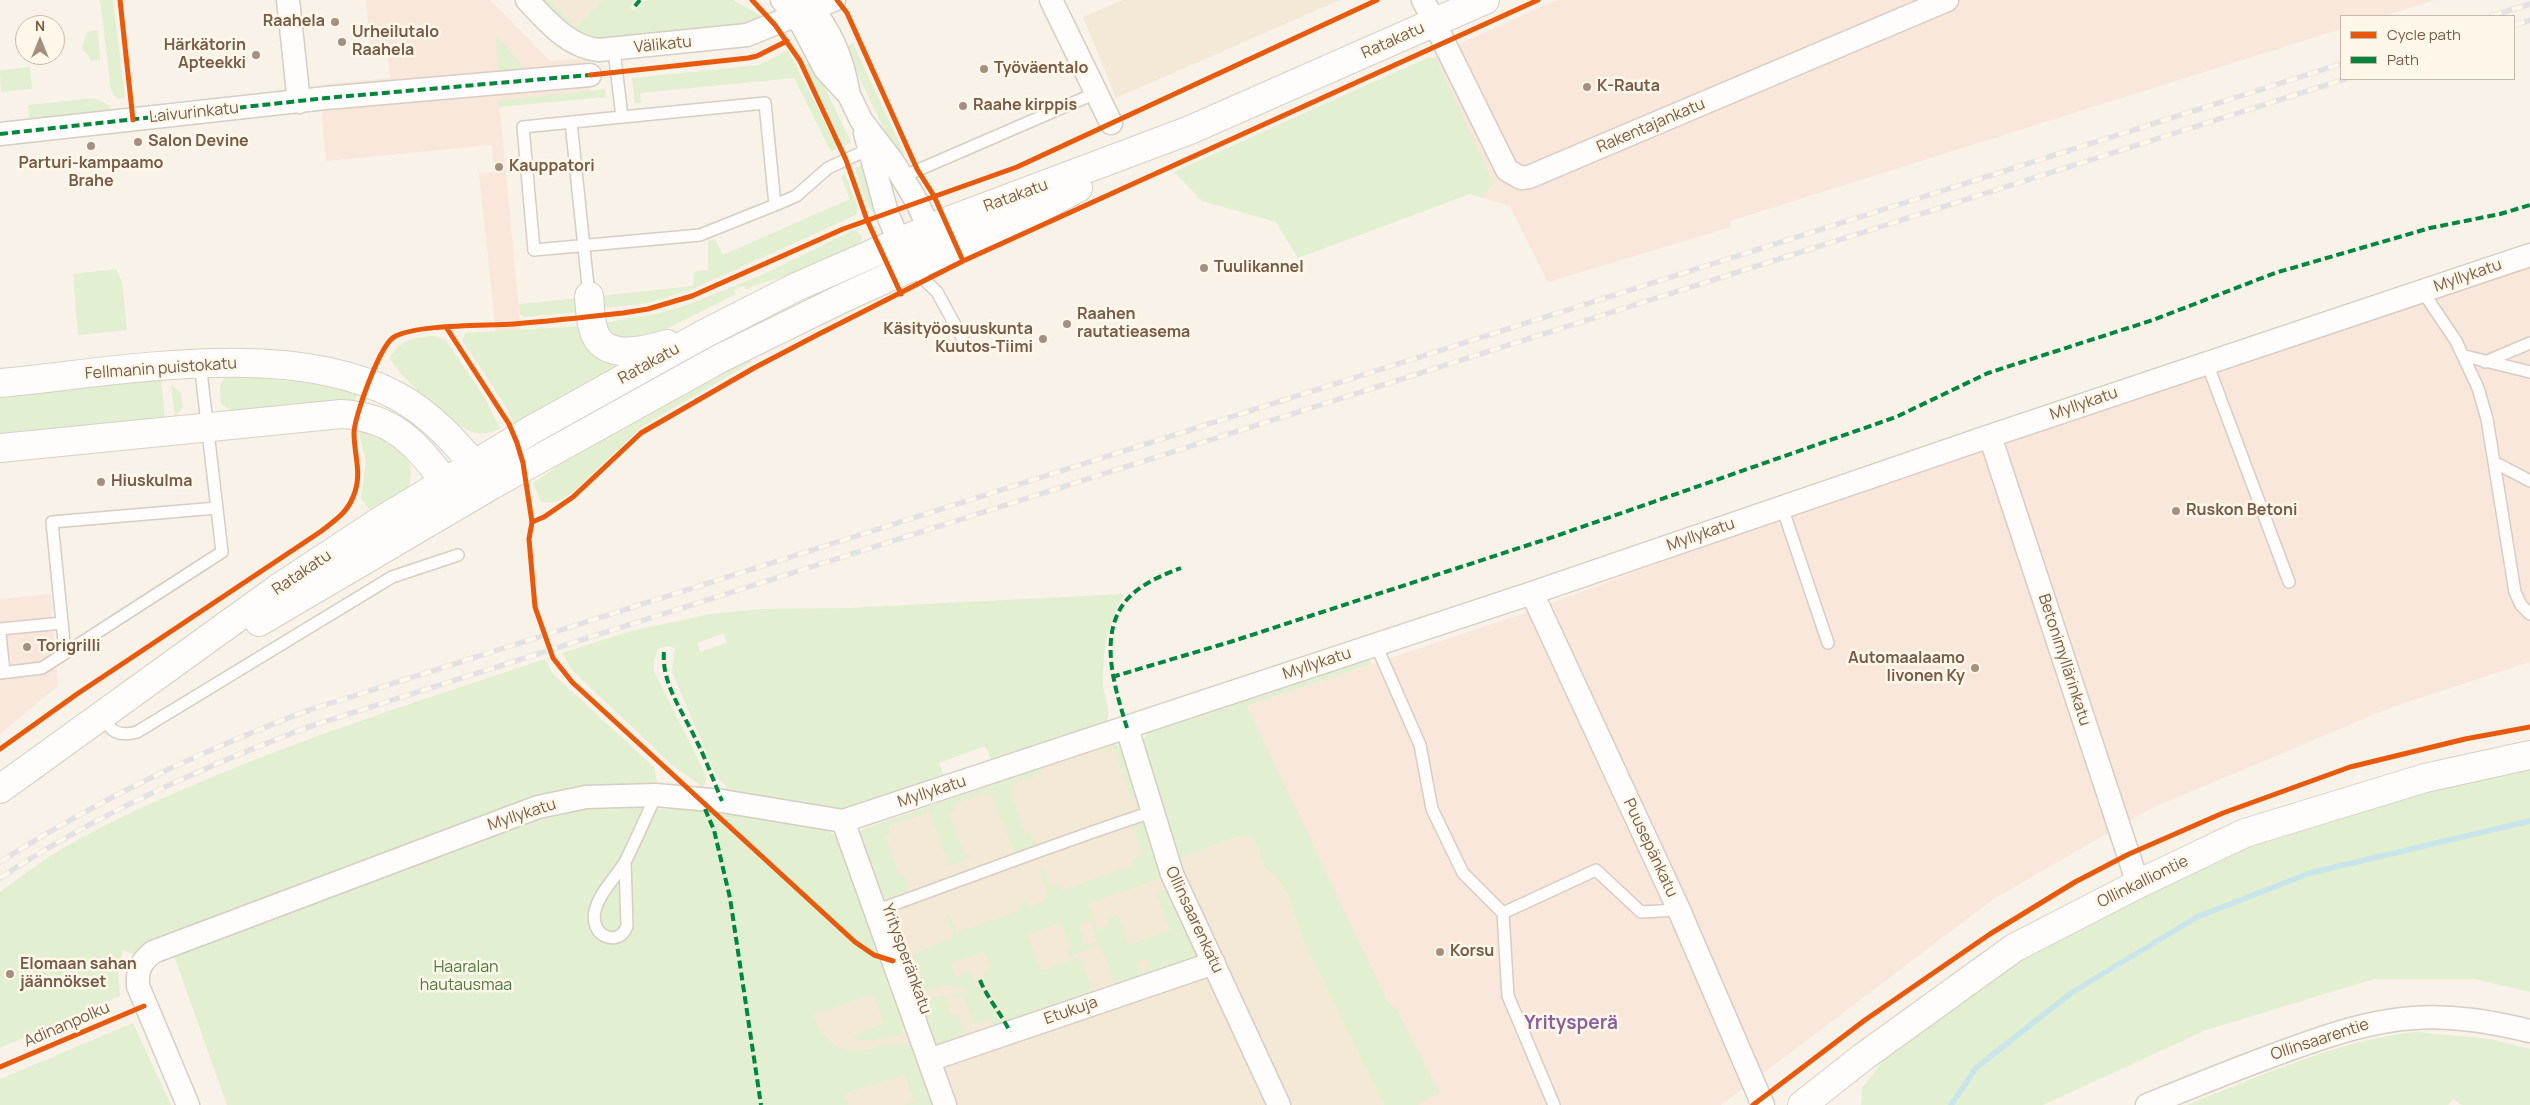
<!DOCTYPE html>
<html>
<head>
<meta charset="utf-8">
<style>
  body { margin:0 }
  #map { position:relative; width:2530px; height:1105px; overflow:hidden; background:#f8f2e8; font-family:Manrope,sans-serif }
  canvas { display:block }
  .legend { position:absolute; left:2340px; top:15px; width:175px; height:65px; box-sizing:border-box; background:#fff8ea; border:1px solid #c9b9a8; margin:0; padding:6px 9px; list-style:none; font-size:15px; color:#785a46 }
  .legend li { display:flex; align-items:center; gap:10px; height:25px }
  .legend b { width:25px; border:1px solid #c9b9a8 }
  .north { position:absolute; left:15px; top:15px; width:50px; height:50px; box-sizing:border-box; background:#fff8ea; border:1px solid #c9b9a8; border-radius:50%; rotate:0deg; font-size:14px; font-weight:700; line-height:20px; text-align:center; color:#785a46 }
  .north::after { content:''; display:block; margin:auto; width:18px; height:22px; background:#a58f7f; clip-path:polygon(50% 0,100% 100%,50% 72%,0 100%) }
</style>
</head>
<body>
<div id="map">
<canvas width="2530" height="1105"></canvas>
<ul class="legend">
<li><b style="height:6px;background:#e8590c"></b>Cycle path</li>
<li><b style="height:6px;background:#00873e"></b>Path</li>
</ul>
<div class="north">N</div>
</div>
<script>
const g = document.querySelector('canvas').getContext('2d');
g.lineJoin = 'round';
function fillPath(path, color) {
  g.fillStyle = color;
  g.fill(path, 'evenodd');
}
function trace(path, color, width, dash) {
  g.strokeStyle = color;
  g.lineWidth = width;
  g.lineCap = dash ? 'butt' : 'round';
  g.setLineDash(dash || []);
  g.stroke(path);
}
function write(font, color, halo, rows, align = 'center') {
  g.font = font + ' Manrope,sans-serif';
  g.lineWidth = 5;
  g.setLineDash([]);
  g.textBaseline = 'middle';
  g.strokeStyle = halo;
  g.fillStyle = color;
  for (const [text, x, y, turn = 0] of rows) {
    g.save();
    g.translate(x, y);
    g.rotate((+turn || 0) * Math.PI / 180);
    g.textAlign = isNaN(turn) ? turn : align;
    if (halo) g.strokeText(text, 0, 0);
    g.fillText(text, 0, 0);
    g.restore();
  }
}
const residential = new Path2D(`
  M540 0H611L578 34Z
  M1123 0H1340L1116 98 1083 17Z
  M1111 744H1116L1175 861 1239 836 1253 837 1265 868 1281 883 1289 898 1302 938 1384 1105H812L779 1023 879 983 903 969 858 837 863 829Z`);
const commercial = new Path2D(`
  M366 0H490L550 61 587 58 590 91 499 100 521 331 496 333 479 173 494 172 492 145 326 161 322 117 326 98 325 84 390 78 387 43 370 45Z
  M1557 0H2435L2383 16H2341V29L1730 221 1731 227 1548 282 1510 206 1482 198 1494 183 1434 55Z
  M2530 257V662L2392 707 2152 808 1995 898 1721 1105H1387L1247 706 1519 615 2034 423Z
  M50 594 58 686 0 734V599Z`);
const green = new Path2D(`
  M100 0H113L125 98 117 99 111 90Z
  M540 0H549L576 27 603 0H636L630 7 634 11 645 0H733L763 17 736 26 598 38 570 29Z
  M98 30 100 60 92 61 82 48 87 32Z
  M495 34 528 72 499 74Z
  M853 43 905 155 895 153 845 47Z
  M788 50 838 148 831 152 794 78 640 93 641 103H635L632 78 759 65Z
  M1429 57 1436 59 1494 183 1482 198 1470 194 1298 258 1276 222 1202 201 1174 172Z
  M812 61 851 142 844 146 805 64Z
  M30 67 32 89 1 92 0 70Z
  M605 89 606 97 499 107V100Z
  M94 98 110 106 111 111 30 119 28 105Z
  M861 165 875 212 872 211 865 200 855 168Z
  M845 174 858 208 856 215 693 289 648 303 603 308 600 296 693 286 694 272 708 270V241L715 239 723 255 850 199 841 177Z
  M854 230 862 236 860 244 790 275 757 284 746 290 744 286 734 290 736 294 646 339 611 337 604 323 660 313 687 305 764 274Z
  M116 269 122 282 127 330 78 335 73 274Z
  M886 291 883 297 798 337 799 333Z
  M580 298 582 312 524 317 520 314 519 304Z
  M583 326 628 361 529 419 514 424 505 405 462 340 466 333Z
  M433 336 445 339 485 398 500 429C490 432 481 436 470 431 452 424 397 375 390 358 399 339 414 338 433 336Z
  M749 360 752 362 643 426 573 492C563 499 553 506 541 501L533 483 583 448 698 380Z
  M233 375 308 383 357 393 355 404 233 412 221 404C220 391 217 378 233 375Z
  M161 379 165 419 0 436V393Z
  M171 384 181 393 183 408 175 417Z
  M358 430C388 440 421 452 408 490L371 511 361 499 366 461Z
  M1124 594C1108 622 1102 652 1103 684 1104 699 1113 711 1105 726L992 761 985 746 939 763 945 778 859 807 836 810 723 792 726 786 717 777 672 672 675 648 667 646 658 649 654 661V671L705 773 706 780 703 787 671 764 572 670 562 653 631 631 711 614 760 609 847 608ZM724 633 727 643 700 652 697 643Z
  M1368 656 1372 664 1247 706 1388 1003 1396 1008 1440 1093 1417 1105H1384L1302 938 1289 898 1281 883 1265 868 1253 837 1239 836 1175 861 1142 742 1147 732Z
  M545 659 553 674 654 767 657 781 652 787 602 789 149 945 132 954 123 950 118 973 120 996 0 1048V892C22 876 45 858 69 845 112 820 158 800 203 781 314 734 430 697 545 659Z
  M1111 744 1121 747 1138 796 1131 798 1114 748 1104 751 1102 747Z
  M2530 763V992L2475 979H2374L2206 1030 2043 1105H1861L1862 1088 1902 1036 2069 931 2258 841 2486 769Z
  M1039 769 1041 775 1013 784 1015 790 1010 792 1024 833 1029 832 1036 844 1023 851H1014L990 792 952 804 955 812 949 814 964 855 969 854 970 858 949 865 930 812 888 826 890 833 885 835 899 876 904 875 909 890 887 899H880L859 834 863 829Z
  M630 805 659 809 748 810 822 826 834 835 841 844 887 979 907 1025 905 1033C887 1037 868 1044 850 1037L884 1024 873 994 813 1015 822 1036 825 1035C848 1071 889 1033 914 1047L934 1105H904L914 1101 905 1075 850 1091 844 1095 848 1105H227L172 950 561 807Z
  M1140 821 1146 822 1160 875 1158 879 1088 904 1097 930 1110 925 1107 917 1117 914 1129 945 1170 930 1156 892 1168 891 1202 957 1117 991 1100 944 1069 957 1066 950 1071 948 1061 922 1027 935 1041 971 1080 957 1093 995 1079 1000 1077 995H1075L1074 1003 1009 1022 983 978 986 977 984 971 990 968 985 952 951 963 955 977 971 972 976 987 979 986 1004 1024 993 1028 991 1019 973 1024 964 996 953 999 951 994H967L966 987 954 988 949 985 913 994 903 964 907 957 954 937 947 915 949 914 957 932 1020 911 1019 905 1027 902 1028 907 1045 901 1047 891 1039 869 1043 867 1050 887 1060 884 1062 890 1135 865 1133 859 1143 856 1133 826 1125 829 1124 825ZM1092 921 1097 942 1084 945 1079 924ZM1146 959 1150 968 1140 971 1137 962Z
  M945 995 951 1016 958 1015 966 1039 938 1045 934 1041 918 1003Z
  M133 1023 171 1105H0V1079Z
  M2417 1032 2490 1039 2530 1049V1105H2462L2453 1099 2448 1105H2187C2256 1078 2343 1038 2417 1032Z`);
const stream = new Path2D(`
  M1951 1105 1976 1068 2071 993 2197 917 2310 873 2530 821`);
const lane = new Path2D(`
  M614 50 622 117 523 127 534 250 700 235 775 205 765 103 622 117
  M571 122 589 296
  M902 177 1096 93
  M775 205 796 196 828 168 869 149
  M912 268 937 292 965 343
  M2423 292 2456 341 2478 388 2487 419 2515 592 2521 605 2530 614
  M2465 356 2530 372
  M2485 362 2530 343
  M2207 363 2289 582
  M2494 462 2530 481
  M1782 507 1828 643
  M0 629 62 623
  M0 634 4 672
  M1376 645 1420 745 1432 809 1463 873 1503 913
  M65 652 52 522 217 508
  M0 673 42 668 222 552 200 363
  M102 715C110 732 119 737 137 732L392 577 458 555
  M625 862 627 926C623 937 613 941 603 935 595 930 593 919 595 911 599 893 616 877 625 862 636 840 646 817 656 795
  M875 911C968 878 1059 842 1152 812
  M1554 1105 1508 996 1503 913 1596 870 1641 912 1679 910`);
const street = new Path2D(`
  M288 0 299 102
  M527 0C547 21 568 47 599 50L747 35 834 0
  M782 0 802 25 825 69 849 95 861 120 893 162 917 202 936 244
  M805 0C831 30 842 56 849 95
  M1051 0 1111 123
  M1423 0 1507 170 1521 178 1529 177 1947 0
  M865 133 887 213 905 256
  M0 134 326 98 590 75
  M1990 436 2138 884
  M1532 593 1679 910 1763 1105
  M1127 728 1172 874 1279 1105
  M843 821 945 1105
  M929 1060 1214 963
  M188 1105 138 986C137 970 140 963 153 952L538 807 586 797 656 795 722 801 843 821 1532 593 1990 436 2530 255
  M2147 1105C2196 1085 2245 1065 2296 1047 2335 1033 2372 1021 2413 1018 2453 1015 2492 1022 2530 1031`);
const secondary = new Path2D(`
  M589 296C590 306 590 318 593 328 601 362 644 351 667 344
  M0 383C119 372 288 337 397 396 433 415 460 448 486 478
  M0 448 341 414C402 417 422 454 457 496
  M259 622 492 485 719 359 843 298 1027 215 1078 188
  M0 789 277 589 380 521 533 429 702 335 796 287 899 242 945 222 1190 130 1485 0
  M1802 1105 1863 1057 2014 948 2138 884 2245 833 2425 778 2530 755`);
const rail = new Path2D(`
  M2491 16 2530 4
  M2514 25 2530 20
  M0 862C101 798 195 754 306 711L2341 64
  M0 878C97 814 203 767 311 726L2345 79`);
const quiet = new Path2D(`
  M635 6 640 0
  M0 134 326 98 590 75
  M664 652C661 684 685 715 698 744 707 762 714 782 722 801
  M1112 677 1230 642 1556 536 1896 417 1988 373 2153 320 2275 273 2430 228 2500 214 2530 205
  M1127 728C1113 682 1092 618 1143 586 1155 578 1168 573 1181 568
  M705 809 714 830 730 898 761 1105
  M980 980C987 998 1001 1013 1010 1032`);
const cycleway = new Path2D(`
  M120 0 133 120
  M752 0 775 25 800 61 846 160 867 220 901 294
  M837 0 847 13 917 169 934 196 963 261
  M590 75 748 58 757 56 787 41
  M446 327 509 424 517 443 523 463 532 522 529 539 535 607 553 658 572 682 855 942 874 955 893 961
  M532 522 544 517 573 497 641 433 754 368 819 334 963 261 1538 0
  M0 749 77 694 320 532C334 521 347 513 353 497 363 474 354 456 354 433 354 417 380 345 394 337 416 324 486 326 514 324 550 321 587 317 623 313L648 309 692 296 843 229 1017 167 1377 0
  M0 1067 144 1006
  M1753 1105 1865 1020 1990 934 2075 882 2129 854 2223 813 2350 767 2465 739 2530 727`);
const markers = [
  [335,22,5,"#a58f7f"],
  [342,42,5,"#a58f7f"],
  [256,55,5,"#a58f7f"],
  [984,69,5,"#a58f7f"],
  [1587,87,5,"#a58f7f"],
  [963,106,5,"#a58f7f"],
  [138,142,5,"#a58f7f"],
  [91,146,5,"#a58f7f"],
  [499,167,5,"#a58f7f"],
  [1204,268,5,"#a58f7f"],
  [1067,324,5,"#a58f7f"],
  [1043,339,5,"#a58f7f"],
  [101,482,5,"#a58f7f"],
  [2176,511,5,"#a58f7f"],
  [27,647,5,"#a58f7f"],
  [1975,668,5,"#a58f7f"],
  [1440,952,5,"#a58f7f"],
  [10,974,5,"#a58f7f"]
];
const poiNames = [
  ["Raahela",325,22,"right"],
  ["Urheilutalo",352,33],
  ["Raahela",352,51],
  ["Härkätorin",246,46,"right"],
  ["Apteekki",246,64,"right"],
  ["Työväentalo",994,69],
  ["K-Rauta",1597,87],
  ["Raahe kirppis",973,106],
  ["Salon Devine",148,142],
  ["Parturi-kampaamo",91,164,"center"],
  ["Brahe",91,182,"center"],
  ["Kauppatori",509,167],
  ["Tuulikannel",1214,268],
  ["Raahen",1077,315],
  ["rautatieasema",1077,333],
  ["Käsityöosuuskunta",1033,330,"right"],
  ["Kuutos-Tiimi",1033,348,"right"],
  ["Hiuskulma",111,482],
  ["Ruskon Betoni",2186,511],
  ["Torigrilli",37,647],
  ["Automaalaamo",1965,659,"right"],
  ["Iivonen Ky",1965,677,"right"],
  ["Korsu",1450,952],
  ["Elomaan sahan",20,965],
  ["jäännökset",20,983]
];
const streetNames = [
  ["Ratakatu",1393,41,-24],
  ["Välikatu",663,45,-6],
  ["Laivurinkatu",194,113,-6],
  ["Rakentajankatu",1651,126,-23],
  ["Ratakatu",1016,196,-20],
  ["Myllykatu",2468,276,-19],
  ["Ratakatu",649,364,-29],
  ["Fellmanin puistokatu",161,369,-4],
  ["Myllykatu",2084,404,-19],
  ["Myllykatu",1701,535,-19],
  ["Ratakatu",302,573,-34],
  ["Betonimyllärinkatu",2064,660,72],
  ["Myllykatu",1317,664,-18],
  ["Myllykatu",932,792,-18],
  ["Myllykatu",522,815,-18],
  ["Puusepänkatu",1650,848,65],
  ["Ollinkalliontie",2143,882,-26],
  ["Ollinsaarenkatu",1194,920,65],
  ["Yritysperänkatu",906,959,70],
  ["Etukuja",1071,1011,-19],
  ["Adinanpolku",67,1025,-23],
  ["Ollinsaarentie",2320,1040,-18]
];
const parkNames = [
  ["Haaralan",466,968],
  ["hautausmaa",466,986]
];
const quarterNames = [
  ["Yritysperä",1571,1024]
];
fillPath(residential, '#f4e8d7');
fillPath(commercial, '#f9e7db');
fillPath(green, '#e2efd1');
trace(stream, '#c8e5e9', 5.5);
trace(lane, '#d7cdc3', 14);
trace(street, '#d7cdc3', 25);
trace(secondary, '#d9cfc4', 30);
trace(lane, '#fefdfc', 11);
trace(street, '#fefdfc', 22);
trace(secondary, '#fefdfc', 28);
trace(rail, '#e4e1e5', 5.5);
trace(rail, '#fff8ea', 4, [11]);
trace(quiet, '#00873e', 4, [8, 4]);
trace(cycleway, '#e8590c', 5);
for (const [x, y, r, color] of markers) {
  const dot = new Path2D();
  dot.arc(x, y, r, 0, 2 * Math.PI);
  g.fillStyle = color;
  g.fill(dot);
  trace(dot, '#fff8ea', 2);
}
write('bold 16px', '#785a46', '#fff8ea', poiNames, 'left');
write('16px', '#785a46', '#fff8ea', streetNames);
write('16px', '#4a793b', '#fff8ea', parkNames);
write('bold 19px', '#8a619c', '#fff8ea', quarterNames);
</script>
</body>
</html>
